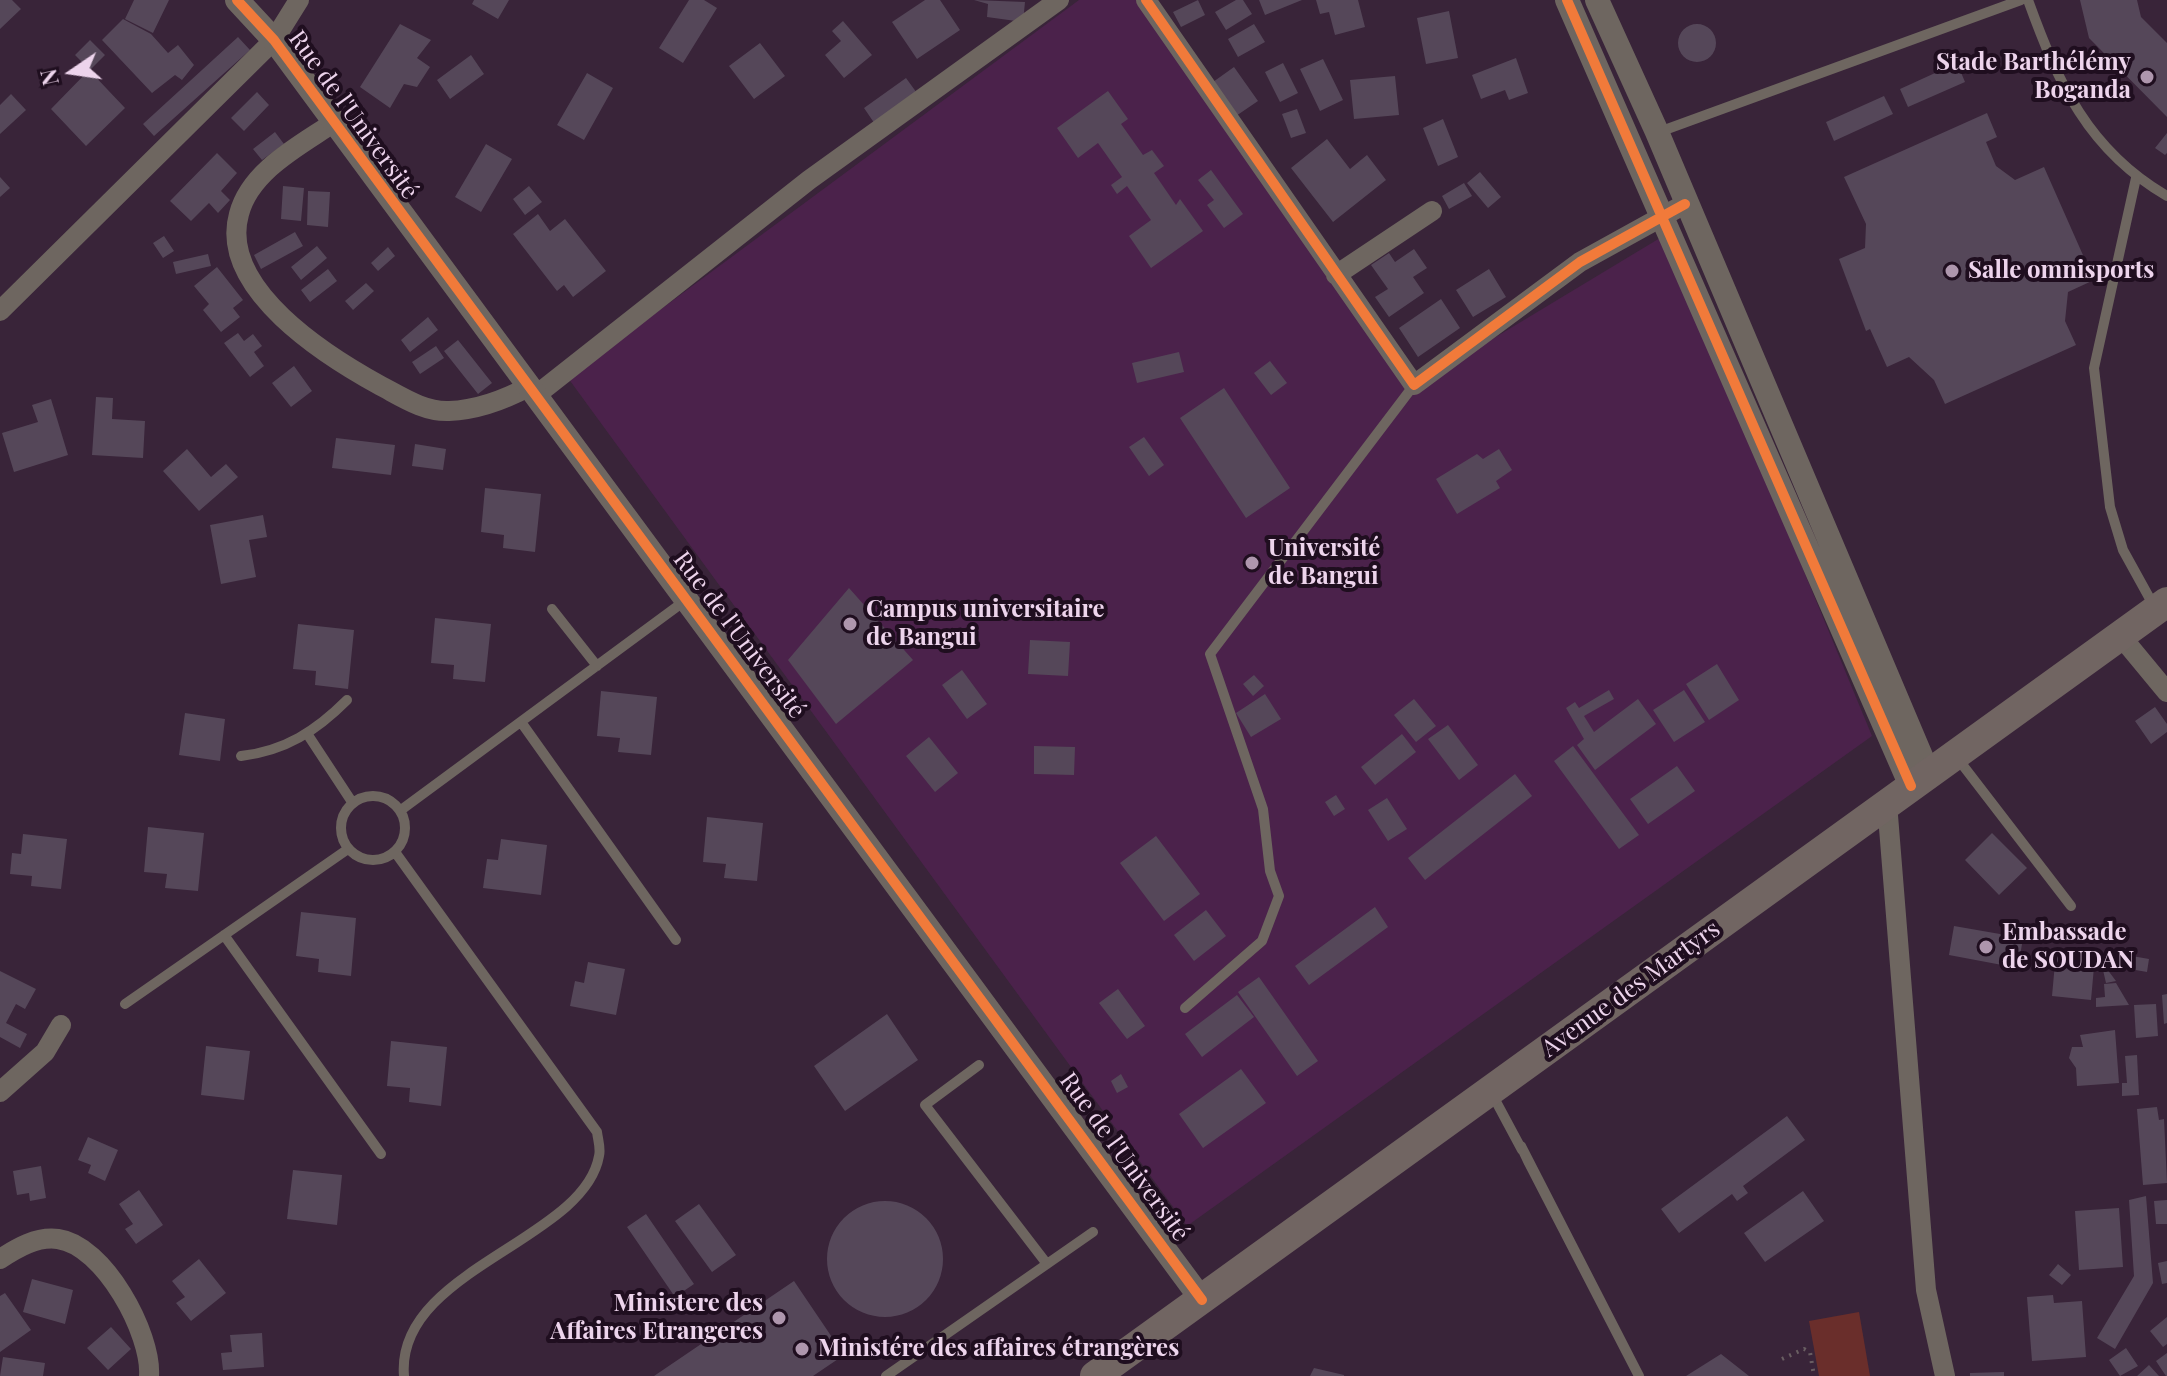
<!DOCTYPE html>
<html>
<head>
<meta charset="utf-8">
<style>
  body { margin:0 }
  #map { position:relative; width:2167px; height:1376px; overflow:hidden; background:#392439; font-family:"Playfair Display",serif }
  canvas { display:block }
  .north { position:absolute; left:32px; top:32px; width:80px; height:80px; -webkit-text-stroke:6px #1f0e1f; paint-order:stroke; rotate:257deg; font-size:22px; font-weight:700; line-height:32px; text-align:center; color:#edd4ec }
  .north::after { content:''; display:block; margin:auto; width:28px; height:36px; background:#edd4ec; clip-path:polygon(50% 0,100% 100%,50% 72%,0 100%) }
</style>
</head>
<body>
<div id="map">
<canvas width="2167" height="1376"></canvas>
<div class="north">N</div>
</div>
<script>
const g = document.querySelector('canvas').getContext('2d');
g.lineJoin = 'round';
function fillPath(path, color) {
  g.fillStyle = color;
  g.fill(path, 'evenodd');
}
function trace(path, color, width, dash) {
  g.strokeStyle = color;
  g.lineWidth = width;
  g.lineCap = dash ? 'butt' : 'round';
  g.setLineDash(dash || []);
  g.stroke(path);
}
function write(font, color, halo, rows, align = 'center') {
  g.font = font + ' "Playfair Display",serif';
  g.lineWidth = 8;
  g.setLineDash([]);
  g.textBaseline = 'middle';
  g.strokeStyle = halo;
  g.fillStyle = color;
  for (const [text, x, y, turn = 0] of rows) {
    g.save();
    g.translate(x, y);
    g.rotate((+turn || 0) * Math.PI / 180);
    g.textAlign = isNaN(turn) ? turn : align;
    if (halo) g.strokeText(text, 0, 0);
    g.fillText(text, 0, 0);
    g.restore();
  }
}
const built = new Path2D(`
  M1079 0H1141L1408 390 1665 235 1872 736 1187 1226 568 378Z`);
const green = new Path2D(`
  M1859 1312 1870 1376H1819L1809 1321Z`);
const building = new Path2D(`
  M0 0H12L21 9 0 29Z
  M134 0H169L153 33 125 19Z
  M474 0H509L498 19 472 4Z
  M689 0H704L717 8 683 63 659 48Z
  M925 0H940L960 30 917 59 892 22Z
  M974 0 1025 2 1023 22 987 17 988 4Z
  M1198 0 1205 15 1181 27 1173 12Z
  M1236 0H1243L1252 14 1226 30 1215 12Z
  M1259 0H1302L1265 15Z
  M1316 0H1358L1365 27 1335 35 1329 12 1320 14Z
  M2080 0H2137L2141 17 2167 43V117L2089 38Z
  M1449 11 1458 58 1426 64 1417 18Z
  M123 19 151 34 168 53 178 45 194 65 182 80 175 75 152 93 102 40Z
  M843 21 872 55 844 78 825 55 841 41 832 31Z
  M400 24 431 40 417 58 430 67 417 87 404 84 390 108 360 87Z
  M1254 24 1265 42 1238 57 1228 39Z
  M1678 43a19 19 0 1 1 38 0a19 19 0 1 1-38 0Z
  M238 37 250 50 154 136 143 124Z
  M90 40 105 55 90 70 75 55Z
  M760 43 785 76 754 99 729 66Z
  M471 55 484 74 450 99 437 80Z
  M1516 58 1528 93 1509 100 1505 90 1481 99 1472 75Z
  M1323 59 1343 100 1320 111 1300 69Z
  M1283 63 1298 93 1280 102 1265 72Z
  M1957 63 1965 82 1908 107 1900 89Z
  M1234 67 1258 101 1236 116 1213 82Z
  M89 70 125 108 86 146 51 109Z
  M587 73 613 88 584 140 557 125Z
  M1395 76 1399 115 1354 119 1350 80Z
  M906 78 922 100 879 130 864 108Z
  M1108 91 1128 119 1121 124 1143 155 1152 150 1164 166 1154 173 1176 205 1180 199 1203 231 1151 268 1129 236 1151 220 1127 186 1117 194 1111 185 1122 177 1098 143 1078 158 1057 128Z
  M257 92 269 105 244 131 231 118Z
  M11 94 26 110 0 134V105Z
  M1884 96 1893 114 1834 141 1826 122Z
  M1297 109 1306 133 1291 138 1282 114Z
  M1987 113 1997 137 1986 142 1996 166 2015 180 2044 167 2094 280 2068 292 2065 321 2076 345 1945 404 1934 380 1909 357 1887 367 1870 329 1866 331 1839 259 1865 248 1866 224 1844 177Z
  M1443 119 1458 157 1438 166 1423 128Z
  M275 132 284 144 262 160 253 149Z
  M2167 133V153L2165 155 2155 148Z
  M1327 139 1350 169 1367 155 1386 180 1333 222 1291 168Z
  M486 144 512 159 481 212 455 197Z
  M217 153 237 173 221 191 230 200 218 213 209 203 191 221 170 201Z
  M1211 170 1243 214 1224 228 1207 205 1214 200 1198 180Z
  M1480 172 1501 197 1488 208 1467 183Z
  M0 177 10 188 0 197Z
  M1464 183 1472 196 1449 209 1442 196Z
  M283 186 304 188 301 221 281 219Z
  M529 186 542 202 525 215 513 199Z
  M308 191 330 192 328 227 307 225Z
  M538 214 550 231 565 219 606 271 573 297 564 285 557 291 513 234Z
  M295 232 303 246 261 269 254 255Z
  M164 236 174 251 163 258 153 243Z
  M317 246 327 258 301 280 291 267Z
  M388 247 395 256 378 271 371 263Z
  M1414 249 1427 268 1413 277 1424 293 1389 317 1375 297 1388 289 1371 265 1389 253 1395 262Z
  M208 254 211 266 176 274 173 262Z
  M217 267 243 300 233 308 240 317 221 332 203 310 209 304 194 286Z
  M328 269 337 281 310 302 301 290Z
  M1489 269 1506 297 1473 317 1456 290Z
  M366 283 374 291 353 310 345 301Z
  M1441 299 1460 328 1418 357 1399 328Z
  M428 317 438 330 410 352 401 340Z
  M238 333 244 341 253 334 262 346 254 352 264 366 250 377 224 343Z
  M458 340 492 383 478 394 444 351Z
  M436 346 444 358 420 374 412 362Z
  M1179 352 1184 372 1137 383 1132 363Z
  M1270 361 1287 383 1271 395 1254 373Z
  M294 366 312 391 291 407 272 383Z
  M1224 388 1290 488 1246 518 1180 418Z
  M96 397 113 398 112 419 145 421 143 458 92 455Z
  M51 399 68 455 14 472 2 433 38 422 32 405Z
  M1144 437 1164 465 1149 476 1129 447Z
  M336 438 395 445 391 475 332 468Z
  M415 444 446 449 443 470 412 466Z
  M187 449 211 477 226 464 238 477 199 511 163 471Z
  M1499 449 1512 470 1496 481 1500 488 1457 514 1436 479 1477 454 1483 459Z
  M485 488 541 494 535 552 503 548 504 535 481 532Z
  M263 515 267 537 249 540 256 577 221 584 210 525Z
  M849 588 913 660 836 724 788 660Z
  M435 618 491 624 485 682 453 679 454 665 431 663Z
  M298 624 354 630 348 689 315 685 316 671 293 669Z
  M1030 640 1070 642 1068 676 1028 674Z
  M1717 664 1739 700 1709 720 1686 684Z
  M962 670 987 704 967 719 942 685Z
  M1254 675 1264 686 1253 696 1243 684Z
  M1609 690 1614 699 1584 716 1594 732 1638 699 1656 724 1595 770 1577 745 1584 739 1566 708 1575 702 1579 708Z
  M1684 690 1705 722 1674 742 1653 710Z
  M601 691 657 697 651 755 618 752 620 738 597 736Z
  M1265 694 1281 719 1251 737 1236 713Z
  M1414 699 1436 726 1416 742 1394 715Z
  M2155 707 2167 724V732L2151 744 2135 721Z
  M185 713 225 719 220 761 179 755Z
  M1448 725 1478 765 1459 780 1428 739Z
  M1402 734 1416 752 1375 785 1361 767Z
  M929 737 958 773 935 792 906 756Z
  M1034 746 1075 747 1074 775 1034 774Z
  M1573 746 1639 835 1619 849 1554 761Z
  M1677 766 1695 791 1648 824 1630 799Z
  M1515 774 1532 796 1425 880 1408 858Z
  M1336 795 1345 809 1334 816 1325 802Z
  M1387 798 1407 829 1388 841 1368 810Z
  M707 817 763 823 757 881 724 878 726 864 703 862Z
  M148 827 204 833 198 891 165 888 167 874 144 872Z
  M1992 833 2027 868 1999 895 1965 860Z
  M23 834 67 839 61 889 31 886 32 876 10 874 12 853 21 854Z
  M1156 836 1200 894 1164 921 1120 863Z
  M501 839 547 845 541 895 483 888 487 859 498 860Z
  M1375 907 1388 927 1309 985 1295 966Z
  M1206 910 1226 936 1194 961 1174 935Z
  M301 912 356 918 351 976 318 972 319 959 296 956Z
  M1954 926 2023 938 2018 968 1949 955Z
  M2056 952 2095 956 2091 1000 2052 996Z
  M2132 956 2149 959 2147 972 2130 969Z
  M588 962 625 969 616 1015 570 1006 575 981 584 983Z
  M2107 969 2116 981 2106 983 2103 970Z
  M0 971 36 989 25 1009 16 1004 6 1023 27 1034 20 1048 0 1037Z
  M1259 977 1318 1061 1297 1076 1238 992Z
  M2116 983 2129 1005 2096 1007V998L2105 997 2104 984Z
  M1118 989 1145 1026 1127 1039 1099 1003Z
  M2167 994V1023L2164 1024 2162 995Z
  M1237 995 1254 1017 1202 1057 1185 1034Z
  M2156 1004 2158 1036 2136 1038 2134 1005Z
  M887 1014 918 1060 845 1111 814 1066Z
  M2115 1030 2119 1083 2077 1086 2076 1068 2069 1058 2072 1047H2083L2080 1035Z
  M391 1041 447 1047 441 1106 409 1102 410 1088 387 1086Z
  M206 1046 250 1051 244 1100 201 1095Z
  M2137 1055 2139 1095 2122 1096V1083H2127L2125 1056Z
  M1241 1069 1266 1103 1203 1148 1179 1114Z
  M1121 1074 1128 1087 1117 1093 1111 1081Z
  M2157 1107 2159 1120 2164 1119 2167 1183 2143 1185 2137 1109Z
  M1787 1116 1805 1140 1743 1186 1748 1193 1737 1201 1732 1194 1679 1233 1661 1209Z
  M88 1137 118 1150 105 1181 88 1173 91 1165 78 1160Z
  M41 1166 46 1198 30 1201 29 1193 17 1195 13 1171Z
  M293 1170 342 1175 337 1225 287 1219Z
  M139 1190 163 1225 136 1244 125 1229 133 1224 119 1204Z
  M1803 1191 1824 1221 1765 1262 1744 1233Z
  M2146 1196 2153 1283 2115 1349 2097 1338 2134 1276 2129 1200Z
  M2167 1200V1224H2156L2154 1201Z
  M827 1259a58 58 0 1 1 116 0a58 58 0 1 1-116 0Z
  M699 1204 736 1255 712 1272 675 1221Z
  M2119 1208 2123 1267 2079 1270 2075 1211Z
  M646 1214 694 1284 675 1297 627 1227Z
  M199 1259 226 1293 191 1321 176 1303 185 1297 172 1281Z
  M2167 1261V1283L2162 1284 2158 1263Z
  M2058 1264 2071 1275 2062 1285 2049 1275Z
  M32 1279 73 1290 65 1324 23 1312Z
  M794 1281 844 1355 813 1376H654Z
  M5 1293 31 1330 0 1352V1296Z
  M2053 1295 2054 1303 2082 1301 2086 1357 2032 1361 2027 1297Z
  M2167 1317V1344L2163 1347 2150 1331Z
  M111 1327 131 1349 108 1370 87 1348Z
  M262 1333 264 1367 223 1370 221 1353 232 1352 230 1335Z
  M2126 1348 2138 1366 2120 1376 2109 1360Z
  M2167 1353V1376H2166L2156 1361Z
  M1721 1354 1749 1376H1686Z
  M3 1357 45 1363 43 1376H0Z
  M2149 1365 2159 1376H2137Z
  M1314 1368 1344 1375V1376H1310Z
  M2004 1372V1376H1970V1373Z`);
const path = new Path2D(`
  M1782 1359 1804 1349 1810 1352 1814 1376`);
const service = new Path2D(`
  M2028 0C2058 83 2088 150 2167 196
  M1659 132 2021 0
  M2136 178 2094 368 2110 507 2123 550 2155 608
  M552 609 597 666
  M521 722 676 940
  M308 735 352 802
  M241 756C285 751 316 731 347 700
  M1958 759 2071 906
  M341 828a32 32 0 1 1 64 0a32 32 0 1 1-64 0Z
  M401 810 686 600
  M395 852 597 1132C598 1140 601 1149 599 1156 584 1241 395 1270 404 1376
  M224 935 381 1154
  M125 1004 348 849
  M1185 1008 1262 941 1279 896 1270 871 1263 809 1210 654 1414 385
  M979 1065 925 1105 1047 1264
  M1492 1094 1522 1150
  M1521 1146 1529 1163 1639 1376Z
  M886 1376 1093 1232`);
const minor = new Path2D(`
  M1146 0 1414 385 1580 262 1685 204
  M333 123C299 146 250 171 239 214 218 289 328 357 381 386 402 397 424 412 449 411 477 410 506 399 530 386
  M1336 275 1432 211
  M0 311 274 40 299 0
  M535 396 809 180 1059 0
  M2119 634 2167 692
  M1887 803 1926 1290 1945 1376
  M0 1092 45 1052 61 1025
  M0 1259C17 1248 37 1236 58 1239 104 1245 152 1334 149 1376`);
const tertiary = new Path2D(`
  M237 0 274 40 1202 1300
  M1567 0 1911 786
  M1597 0 1657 132 1929 775`);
const primary = new Path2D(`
  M1095 1376 2167 602`);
const cycleway = new Path2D(`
  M237 0 274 40 1202 1300
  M1146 0 1414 385 1580 262 1685 204
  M1567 0 1911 786`);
const markers = [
  [2147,77,8,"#ae96ad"],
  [1952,271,8,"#ae96ad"],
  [1252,563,8,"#ae96ad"],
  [850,624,8,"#ae96ad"],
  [1986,947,8,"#ae96ad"],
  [779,1318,8,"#ae96ad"],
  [802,1349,8,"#ae96ad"]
];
const poiNames = [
  ["Stade Barthélémy",2131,63,"right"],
  ["Boganda",2131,91,"right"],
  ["Salle omnisports",1968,271],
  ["Université",1268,549],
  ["de Bangui",1268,577],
  ["Campus universitaire",866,610],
  ["de Bangui",866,638],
  ["Embassade",2002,933],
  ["de SOUDAN",2002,961],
  ["Ministere des",763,1304,"right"],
  ["Affaires Etrangeres",763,1332,"right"],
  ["Ministére des affaires étrangères",818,1349]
];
const streetNames = [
  ["Rue de l'Université",353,115,54],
  ["Rue de l'Université",739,635,53],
  ["Avenue des Martyrs",1631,989,-36],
  ["Rue de l'Université",1124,1157,54]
];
fillPath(built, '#4b224b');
fillPath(green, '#6a2e2b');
fillPath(building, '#554759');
trace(path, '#695e62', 4, [2, 6]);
trace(service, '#6e6660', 10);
trace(minor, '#6e6660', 20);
trace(tertiary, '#6e6660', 24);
trace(primary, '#716562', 30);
trace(cycleway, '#f17a3a', 10);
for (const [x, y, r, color] of markers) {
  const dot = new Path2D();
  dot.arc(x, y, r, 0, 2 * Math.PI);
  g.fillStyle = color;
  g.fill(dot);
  trace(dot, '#1f0e1f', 3);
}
write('bold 24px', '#edd4ec', '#1f0e1f', poiNames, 'left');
write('24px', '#edd4ec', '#1f0e1f', streetNames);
</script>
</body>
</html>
